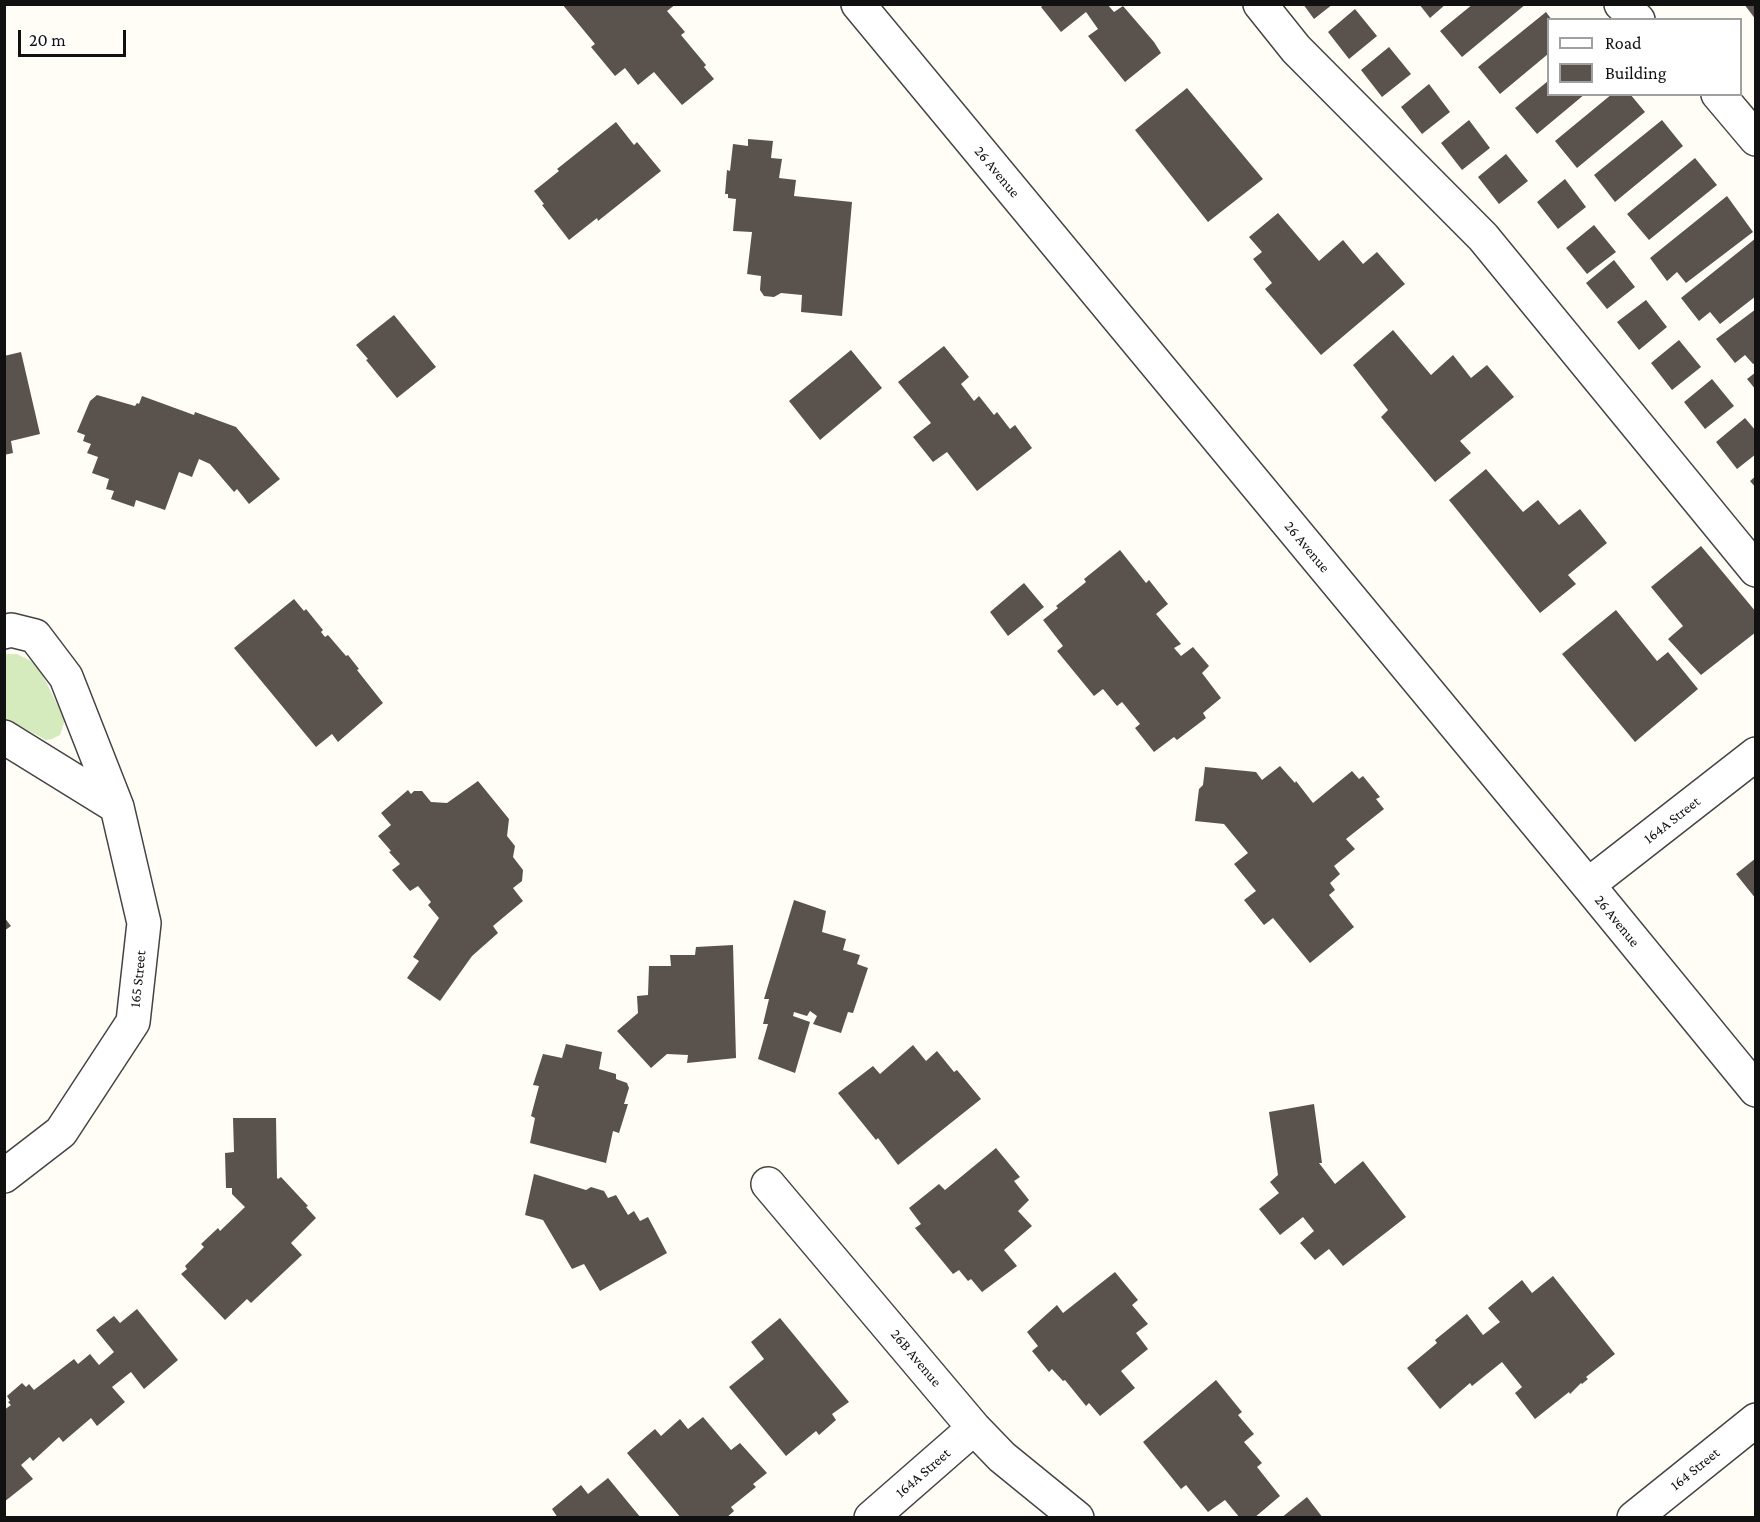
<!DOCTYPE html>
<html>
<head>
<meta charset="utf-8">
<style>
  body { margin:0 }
  #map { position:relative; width:1760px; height:1522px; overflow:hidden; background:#fffdf5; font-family:"Crimson Pro",serif }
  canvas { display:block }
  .frame { position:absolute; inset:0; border:6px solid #111; pointer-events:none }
  .legend { position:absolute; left:1547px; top:18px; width:195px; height:78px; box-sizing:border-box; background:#fff; border:2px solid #a0a0a0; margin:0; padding:8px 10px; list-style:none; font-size:18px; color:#111 }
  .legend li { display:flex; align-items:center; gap:12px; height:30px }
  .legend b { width:30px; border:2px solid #a0a0a0 }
  .scale { position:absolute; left:18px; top:30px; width:108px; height:27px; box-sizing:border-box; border:3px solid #111; border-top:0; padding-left:8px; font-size:18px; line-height:21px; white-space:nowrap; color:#111; -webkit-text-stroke:4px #fff; paint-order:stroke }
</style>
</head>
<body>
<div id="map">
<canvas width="1760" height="1522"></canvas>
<div class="frame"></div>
<ul class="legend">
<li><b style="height:8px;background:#fff"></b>Road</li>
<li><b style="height:16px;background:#5a524d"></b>Building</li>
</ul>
<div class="scale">20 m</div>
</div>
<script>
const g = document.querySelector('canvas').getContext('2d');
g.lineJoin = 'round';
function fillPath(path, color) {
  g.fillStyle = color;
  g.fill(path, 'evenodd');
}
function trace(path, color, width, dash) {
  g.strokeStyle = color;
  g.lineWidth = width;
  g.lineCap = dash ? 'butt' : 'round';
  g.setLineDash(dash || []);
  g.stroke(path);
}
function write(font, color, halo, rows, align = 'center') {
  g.font = font + ' "Crimson Pro",serif';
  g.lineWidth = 6;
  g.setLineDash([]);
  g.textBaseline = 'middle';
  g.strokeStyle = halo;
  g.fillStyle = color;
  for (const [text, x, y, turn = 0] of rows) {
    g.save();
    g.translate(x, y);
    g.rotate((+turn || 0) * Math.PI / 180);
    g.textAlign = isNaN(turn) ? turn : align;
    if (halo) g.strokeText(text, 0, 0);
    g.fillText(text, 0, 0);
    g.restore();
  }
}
const green = new Path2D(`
  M8 654H17L37 664 65 720 60 735 52 739 46 740 5 718V655Z`);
const building = new Path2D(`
  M562 4H676L667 11 685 32 681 35 706 65 704 67 714 79 682 105 654 72 638 85 625 68 615 76 591 47 595 44Z
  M1044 4H1107L1114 12 1123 6 1154 42 1161 53 1125 82 1088 36 1098 29 1086 12 1061 32 1041 7Z
  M1303 4H1333L1314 19Z
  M1419 4H1446L1430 18Z
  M1473 4H1526L1462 57 1440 31Z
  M1744 4H1756V20Z
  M1355 9 1377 36 1349 59 1328 32Z
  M1546 12 1552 20H1548V54L1500 94 1478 67Z
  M1389 47 1411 74 1382 97 1361 70Z
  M1548 81V94H1585L1537 134 1515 108Z
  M1429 84 1450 112 1422 134 1401 107Z
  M1187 88 1263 179 1208 222 1135 130Z
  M1612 94H1630L1645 112 1577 168 1555 141Z
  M1469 120 1490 148 1462 170 1441 143Z
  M1662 120 1683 146 1615 202 1594 175Z
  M616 122 634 145 637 142 661 171 598 221 597 218 569 240 542 205 544 204 534 191 559 171 557 169Z
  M748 139 773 141 771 158 782 159 779 178 796 180 794 196 852 202 842 316 801 312 802 295 781 293 774 297 764 296 760 290 761 276 747 274 752 232 733 231 736 199 728 198V194H725L727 170 730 171 733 144 748 146Z
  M1506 154 1528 181 1499 204 1478 177Z
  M1695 158 1717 185 1649 240 1627 214Z
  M1565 179 1586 207 1558 229 1537 202Z
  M1727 196 1753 232 1686 283 1677 272 1667 281 1650 258Z
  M1278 213 1319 261 1343 240 1363 264 1377 252 1405 284 1321 355 1265 289 1272 283 1253 259 1262 252 1249 237Z
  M1594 225 1616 252 1587 274 1566 248Z
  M1756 238V296L1720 324 1710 312 1699 321 1681 298Z
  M1614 260 1635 287 1607 309 1586 283Z
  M1646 300 1667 327 1639 350 1617 322Z
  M1756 309V363L1753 364 1745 355 1735 363 1716 339Z
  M394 315 436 367 397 398 366 360 368 359 356 345Z
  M1393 330 1431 375 1453 355 1471 378 1487 365 1514 397 1460 441 1471 453 1435 482 1381 417 1388 410 1353 365Z
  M1679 340 1701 367 1672 390 1651 363Z
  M944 346 969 377 961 384 974 401 979 396 994 415 997 412 1010 429 1015 425 1032 448 977 491 947 452 933 462 913 437 931 423 898 382Z
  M851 350 882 388 820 440 789 401Z
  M21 352 40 434 11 441 13 453 4 455V356Z
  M1756 372V390L1747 379Z
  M1712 379 1734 406 1705 429 1684 402Z
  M97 395 135 406 137 403 139 404 142 396 194 415 195 412 236 427 280 479 249 504 237 489 234 492 210 464 199 459 192 477 179 472 165 510 136 500 134 507 111 499 114 491 106 489 109 479 92 473 98 457 87 453 91 444 83 441 85 435 77 432 90 401Z
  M1745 418 1756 431V454L1737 469 1716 442Z
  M1486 469 1523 512 1538 500 1559 525 1580 509 1607 543 1568 575 1576 584 1540 613 1449 500Z
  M1756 476V488L1750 481Z
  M1701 546 1756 612V632L1701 675 1668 639 1683 626 1651 587Z
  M1120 550 1146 583 1149 580 1168 604 1156 614 1181 644 1174 648 1181 656 1193 647 1209 666 1202 673 1221 698 1203 713 1206 718 1177 740 1174 737 1154 752 1135 728 1140 724 1122 702 1117 706 1103 689 1094 696 1057 651 1063 646 1043 620 1058 608 1056 606 1086 582 1084 579Z
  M1024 583 1044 607 1008 636 990 612Z
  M294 599 304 611 306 609 323 630 321 632 325 637 328 635 346 656 348 655 359 669 357 670 383 703 338 742 332 734 316 747 234 648Z
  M1616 610 1657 661 1668 652 1698 689 1635 742 1562 654Z
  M1280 766 1295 783 1296 781 1313 803 1352 771 1359 779 1363 776 1380 797 1376 799 1384 809 1346 839 1355 849 1334 866 1340 874 1330 883 1335 890 1329 895 1354 927 1310 963 1273 918 1264 925 1244 900 1256 891 1234 864 1248 853 1224 824 1195 821 1199 789 1203 785 1205 767 1256 772 1262 780Z
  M478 781 509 819 507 836 515 846 513 857 523 870 522 881 513 888 523 901 493 926 498 933 472 956 440 1001 407 978 419 961 413 957 439 918 428 905 431 902 418 886 410 891 392 870 400 864 389 852 391 851 378 836 391 825 381 813 408 790 411 794 414 791H422L431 802 447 803Z
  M1756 858V899L1736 874Z
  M794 900 826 911 822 932 846 939 843 950 860 955 857 964 868 968 853 1013 848 1012 841 1033 813 1024 817 1016 810 1011 807 1016 794 1012 793 1016 810 1022 795 1073 758 1059 768 1024H763L769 999H764Z
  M4 917 11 926 4 931Z
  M733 945 736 1058 687 1063 688 1055 667 1054 651 1068 617 1031 638 1013 637 996 648 995 649 966H671L670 955H695L696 947Z
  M566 1044 602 1052 599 1069 616 1074V1079L627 1083 629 1088 624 1104H628L619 1133 613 1131 606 1163 530 1143 535 1118 531 1116 539 1086 533 1085 543 1054 562 1058Z
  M913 1045 926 1061 937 1051 954 1072 957 1070 981 1099 898 1165 878 1138 876 1140 838 1093 873 1066 880 1074Z
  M1314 1104 1322 1163H1319L1335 1184 1363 1161 1406 1217 1343 1266 1329 1249 1315 1260 1300 1243 1314 1231 1303 1217 1280 1235 1259 1209 1279 1193 1270 1182 1278 1175 1269 1112Z
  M233 1118H276L277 1178 278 1179 281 1177 308 1206 306 1207 316 1218 291 1243 302 1255 251 1303 247 1299 225 1320 181 1274 187 1269 185 1266 204 1247 201 1244 218 1228 220 1231 245 1207 232 1194V1188H226L225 1153 234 1152Z
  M996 1148 1020 1177 1014 1181 1029 1200 1018 1211 1032 1226 1004 1250 1017 1266 982 1292 971 1279 968 1281 959 1270 953 1274 915 1228 921 1224 909 1208 939 1184 945 1190Z
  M534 1174 586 1190 591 1187 604 1191 608 1198 616 1195 628 1215 634 1211 640 1221 648 1217 667 1253 600 1291 584 1264 572 1269 543 1220 525 1215Z
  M1115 1272 1138 1300 1132 1305 1148 1324 1136 1333 1148 1349 1121 1371 1135 1388 1100 1416 1089 1403 1086 1406 1065 1380 1063 1381 1052 1369 1049 1372 1032 1351 1038 1346 1027 1332 1057 1305 1063 1313Z
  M1553 1276 1615 1354 1586 1377 1588 1379 1582 1384 1581 1383 1570 1394 1569 1392 1535 1419 1515 1393 1522 1387 1502 1362 1472 1386 1470 1383 1440 1409 1407 1368 1437 1343 1435 1340 1467 1314 1483 1335 1500 1322 1488 1308 1522 1280 1532 1293Z
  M137 1309 178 1360 144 1389 131 1372 112 1387 125 1402 97 1426 91 1418 63 1442 59 1437 33 1461 30 1457 21 1465 33 1479 4 1502V1410L11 1405 8 1402 10 1401 7 1396 22 1383 26 1387 29 1384 34 1390 74 1359 78 1364 90 1354 99 1365 114 1352 96 1330 114 1316 120 1323Z
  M780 1318 849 1402 832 1414 836 1420 819 1435 816 1431 786 1456 729 1387 764 1359 751 1342Z
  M1216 1380 1242 1412 1238 1415 1254 1434 1244 1442 1262 1463 1257 1467 1280 1496 1254 1518H1240L1225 1500 1208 1512 1186 1485 1181 1489 1143 1442Z
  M703 1417 731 1450 740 1443 767 1473 753 1484 756 1487 731 1507 734 1511 726 1518H681L627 1453 655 1429 661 1436 680 1419 688 1429Z
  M608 1478 641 1518H558L552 1509 581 1485 588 1494Z
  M1307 1497 1323 1518H1281Z`);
const minor = new Path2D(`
  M858 4 1588 885 1756 1090
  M1260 4 1296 49 1483 237 1756 570
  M1621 4 1638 20
  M1718 94 1756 139
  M4 632 11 630 35 636 66 677 117 807 144 923 133 1022 61 1132 4 1176
  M4 737 117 807
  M1588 885 1756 754
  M768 1184 974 1428 1002 1457 1077 1518
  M871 1518 974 1428
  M1634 1518 1756 1420`);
const streetNames = [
  ["26 Avenue",997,172,50],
  ["26 Avenue",1307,547,50],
  ["164A Street",1672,820,-38],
  ["26 Avenue",1617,921,51],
  ["165 Street",138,979,-84],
  ["26B Avenue",916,1358,50],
  ["164 Street",1695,1469,-39],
  ["164A Street",923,1473,-41]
];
fillPath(green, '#d5ebbd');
fillPath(building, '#5a524d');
trace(minor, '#444', 36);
trace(minor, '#fff', 33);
write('15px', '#111', '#fff', streetNames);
</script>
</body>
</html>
